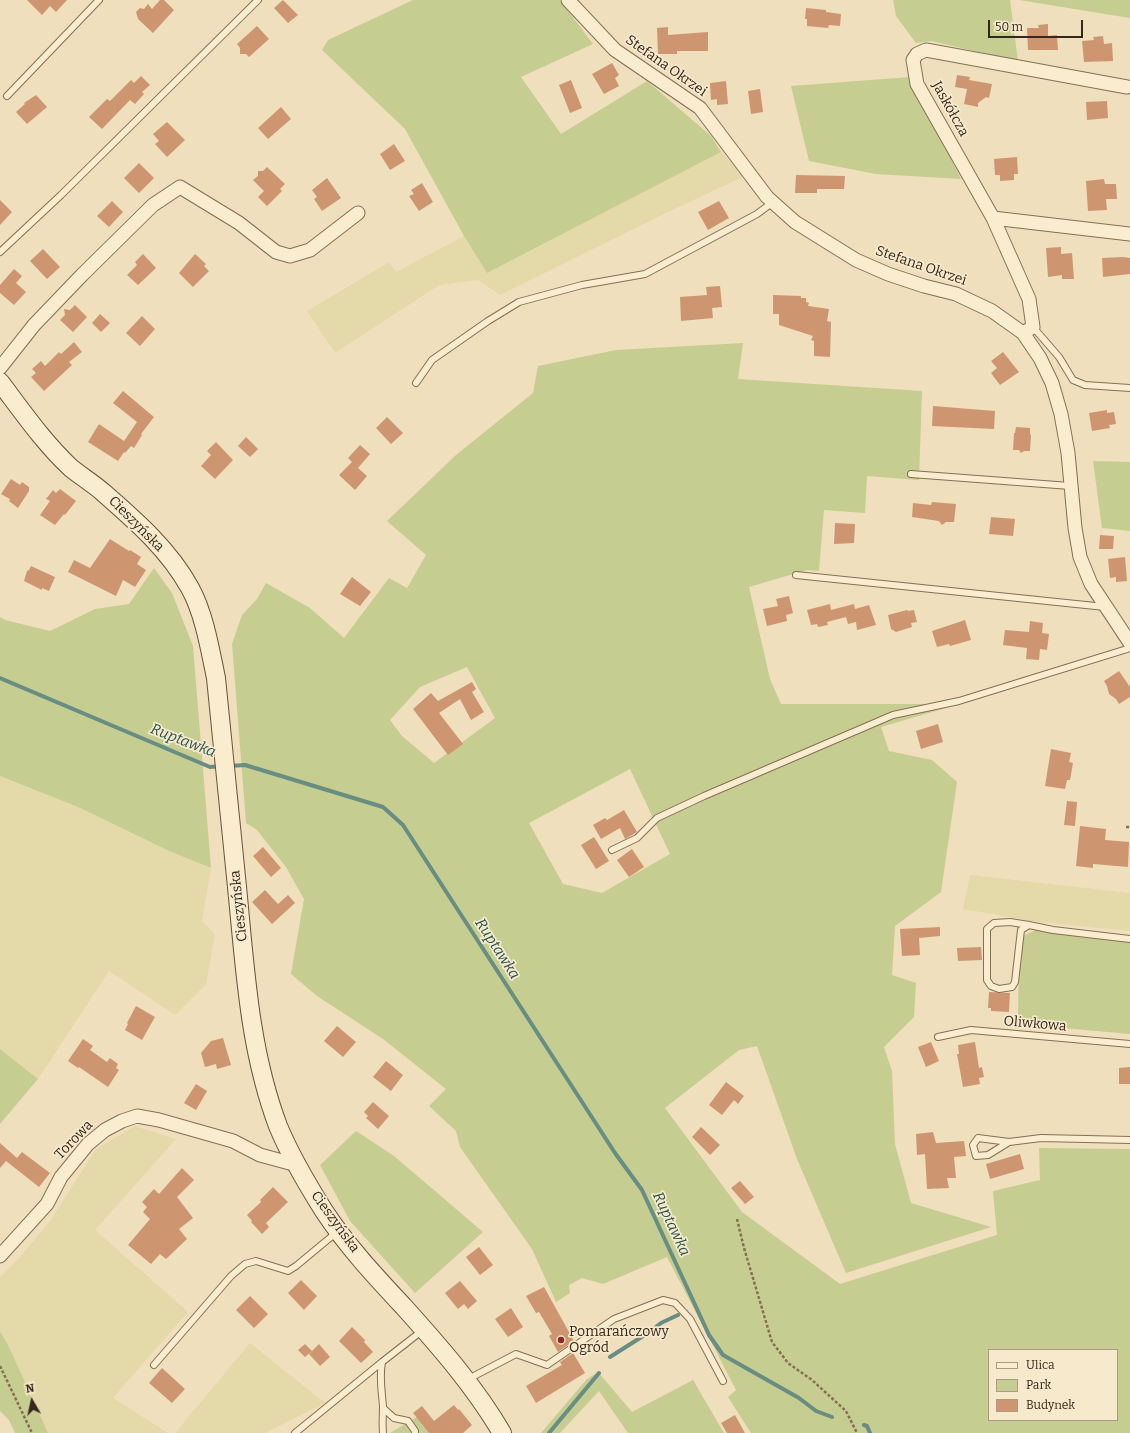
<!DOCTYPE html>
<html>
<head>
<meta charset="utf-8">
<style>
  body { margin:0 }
  #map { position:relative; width:1130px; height:1433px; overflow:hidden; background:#efdfbc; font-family:Bitter,serif }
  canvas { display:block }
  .legend { position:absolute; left:988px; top:1349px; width:130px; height:72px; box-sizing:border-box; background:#f6e9cc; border:1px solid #a99b85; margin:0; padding:5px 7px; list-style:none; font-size:12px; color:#35271b }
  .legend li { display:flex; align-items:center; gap:8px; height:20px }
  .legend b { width:20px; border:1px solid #a99b85 }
  .north { position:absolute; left:12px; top:1381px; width:40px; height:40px; -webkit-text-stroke:3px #f6e9cc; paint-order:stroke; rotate:351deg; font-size:11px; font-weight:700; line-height:16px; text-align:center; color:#35271b }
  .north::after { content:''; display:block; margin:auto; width:14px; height:18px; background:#35271b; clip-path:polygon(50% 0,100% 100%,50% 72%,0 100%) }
  .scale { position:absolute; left:988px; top:20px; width:95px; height:18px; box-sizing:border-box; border:2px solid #35271b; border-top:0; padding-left:5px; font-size:12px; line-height:14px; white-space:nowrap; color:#35271b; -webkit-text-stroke:3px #f6e9cc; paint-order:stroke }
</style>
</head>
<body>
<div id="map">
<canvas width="1130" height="1433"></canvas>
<ul class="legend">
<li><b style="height:5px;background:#faeccf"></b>Ulica</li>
<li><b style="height:11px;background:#c6cd90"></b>Park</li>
<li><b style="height:11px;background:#ce9670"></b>Budynek</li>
</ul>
<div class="north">N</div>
<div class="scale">50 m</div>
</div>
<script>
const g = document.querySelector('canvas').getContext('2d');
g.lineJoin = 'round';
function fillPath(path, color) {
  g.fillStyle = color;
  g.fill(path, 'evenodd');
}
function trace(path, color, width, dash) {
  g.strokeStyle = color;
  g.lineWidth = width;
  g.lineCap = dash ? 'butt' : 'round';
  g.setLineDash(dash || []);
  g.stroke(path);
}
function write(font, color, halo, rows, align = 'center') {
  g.font = font + ' Bitter,serif';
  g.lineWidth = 3.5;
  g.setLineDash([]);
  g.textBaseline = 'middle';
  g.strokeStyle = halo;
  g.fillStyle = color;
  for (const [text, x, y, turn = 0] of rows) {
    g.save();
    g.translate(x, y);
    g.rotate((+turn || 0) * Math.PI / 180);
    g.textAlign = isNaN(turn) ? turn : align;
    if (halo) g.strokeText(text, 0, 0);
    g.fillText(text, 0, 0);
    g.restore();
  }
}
const farmland = new Path2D(`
  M721 152 745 176 666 213 500 295 478 280 439 285 335 353 307 311 389 262 396 272 464 236 487 273Z
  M0 776 78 807 169 851 211 868 202 921 215 934 206 984 175 1015 109 971 38 1079 0 1049Z
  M970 875 1130 893V931L1038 922 963 909Z
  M135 1126 176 1139 95 1230 188 1312 113 1398 168 1433H47L0 1334V1277L20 1257 50 1221 96 1149Z
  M250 1343 325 1403 265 1433H175Z`);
const green = new Path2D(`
  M413 0H560L593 44 521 77 561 134 647 81 711 136 721 152 487 273 464 236 405 129 322 50 328 40Z
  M893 0H1010L1018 61 931 41 916 43 896 16Z
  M1019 0H1130V18Z
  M910 77 961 179 876 174 809 161 791 86Z
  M743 343 738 379 922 391 919 480 867 476 865 513 824 510 819 571 807 570 749 587 770 679 781 704H930L943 700 946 708 881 727 889 751 932 760 957 782 941 892 895 926 892 975 916 983 914 1017 884 1047 892 1071 895 1144 911 1203 991 1227 846 1273 797 1159 757 1046 739 1050 665 1108 742 1212 840 1284 997 1235 993 1191 1040 1180 1039 1148 1130 1149V1433H751L728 1397 736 1390 667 1257 603 1284 582 1278 569 1285 570 1293 556 1302 532 1249 460 1147 456 1131 429 1106 446 1089 383 1039 317 996 291 974 304 899 286 867 257 830 246 823 232 644 242 615 257 599 266 583 310 608 344 638 389 578 407 588 426 555 387 521 456 455 533 393 538 366 616 350ZM467 667 495 718 434 763 402 736 390 720 420 687ZM630 769 670 854 602 893 563 884 529 823ZM989 1350H1117V1420H989Z
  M1093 461 1130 462V531L1102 528Z
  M154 568 172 593 193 646 211 868 169 851 78 807 0 776V617L5 620 50 631 95 609 129 604Z
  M1036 930 1130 941V1034L1018 1024 1019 938Z
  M0 1049 38 1079 0 1124Z
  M356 1131 394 1156 483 1232 415 1293 350 1221 320 1165Z
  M0 1331 9 1347 48 1433H15L9 1420 0 1411Z
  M598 1372 632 1412 693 1380 724 1433H628L599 1391 560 1433H541L586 1380Z
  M417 1417 429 1433H390Z`);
const stream = new Path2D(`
  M0 678 210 767 221 766
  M230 766 245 765 383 807 403 825 615 1153 642 1190 709 1335 723 1355 799 1398 816 1411 832 1417
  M610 1357 651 1331 661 1323 678 1315
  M864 1425 867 1426 870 1433
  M549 1433 599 1373`);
const building = new Path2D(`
  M27 0H67L56 12 50 6 42 15Z
  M160 0H164L174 10 153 33 138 19 136 12 140 8 144 9 148 4 152 9Z
  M283 0 298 15 288 23 274 8Z
  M806 8 826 10V12L841 14 840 26 829 25 828 28 807 26V19H805Z
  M1048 24V36L1057 35 1058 50H1028L1027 28H1039L1038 25Z
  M257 26 269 39 249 57 246 54H240V48L237 44Z
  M668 27V35L708 32V51H677V54H658L657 28Z
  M1103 36 1104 44 1112 43 1113 61 1084 62 1082 41 1094 40 1093 37Z
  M612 63 619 75 615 78 619 86 604 94 592 74Z
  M957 75 970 77 969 80 992 84 989 98 986 97 978 103V107L964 104 967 89 955 87Z
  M141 76 150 85 142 92 144 94 135 104 130 100 102 129 89 117 107 99 110 101 131 80 134 83Z
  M571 80 582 108 570 113 559 85Z
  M726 81 728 104 717 105V99L711 100 710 83Z
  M760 89 763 112 751 114 748 91Z
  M36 95 47 107 27 124 16 112 25 104 24 103Z
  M1107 101 1108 118 1087 120 1086 102Z
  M281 107 291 119 268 139 258 128Z
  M167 122 185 140 167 157 155 144 159 141 153 134Z
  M394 144 405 161 390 170 380 154Z
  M1017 157 1018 174H1014V180L1000 181V175H995L994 159Z
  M139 163 154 178 139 193 124 178Z
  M267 167 285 184 280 189 282 191 267 206 258 197 264 191 253 180 258 176V171H263Z
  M796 175 845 176 844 189H817V193H795Z
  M327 178 341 198 322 211 314 199 317 197 312 190Z
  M1104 179 1105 184H1116L1117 199H1106L1107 210 1088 211 1086 181Z
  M422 183 433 202 419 211 409 196 414 194 411 190Z
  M0 200 12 212 0 225Z
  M112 201 123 212 109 227 97 216Z
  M719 201 729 218 708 230 698 212Z
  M1061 247V254L1072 253 1074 279H1062V275L1048 277 1046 248Z
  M43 249 60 267 47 279 30 261Z
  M143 254 156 268 138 285 127 275 137 265 135 262Z
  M195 254 206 264 204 266 209 271 193 287 179 273Z
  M1123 257 1130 258V274L1103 277 1102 258Z
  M14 269 22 276 16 283 26 292 14 305 0 293V285Z
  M720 286 722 307 712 308 713 318 681 321 680 297 707 295 706 287Z
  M773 295 801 296V298H806V302L809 303 808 306 829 309 827 321 831 322 830 357 814 356V341L811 340 813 336 779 325V314H773Z
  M75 305 87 317 73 332 60 320 65 315 64 309 70 310Z
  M100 314 110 323 101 332 92 323Z
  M142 316 155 329 140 346 126 333Z
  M74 342 82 352 69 362 72 365 44 391 31 377 36 373 32 369 41 361 45 366 59 352 61 354Z
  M1003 352 1019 372 1000 385 991 373 997 368 991 361Z
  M123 391 154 417 141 434 142 435 134 448 131 446 125 453 124 452 118 461 88 442 99 424 124 441 137 422 113 403Z
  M933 406 995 411 994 429 932 426Z
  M1107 410V413L1114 412 1116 424 1109 425 1110 428 1092 431 1089 413Z
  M387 417 403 433 391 444 376 428Z
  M1016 427 1030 428V434L1031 435 1030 451H1024L1021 453 1019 450H1013L1014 433H1015Z
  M246 437 258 449 250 457 238 446Z
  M216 442 233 460 215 479 201 466 211 455 207 451Z
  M360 445 370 454 358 468 367 476 355 490 339 475 352 462 348 458Z
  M11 479 20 485 22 482 29 487V491L18 508 9 501 10 499 1 494Z
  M60 489 76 501 65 515 64 514 55 525 40 515 50 501 46 499 53 490 56 493Z
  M932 502 956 504 954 522H946L942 525 939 521 912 517 913 503 931 505Z
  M991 517 1015 519 1013 536 989 534Z
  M835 523 855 524 854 543 834 544Z
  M1100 535 1114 536 1113 549H1099Z
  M110 539 129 551 130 550 141 557 137 564 146 570 135 587 123 580 116 596 68 572 74 560 90 568Z
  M1125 557 1127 581 1116 582V577L1110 578 1108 559Z
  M31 566 55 577 49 591 42 588V590L24 581 27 571 29 570Z
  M352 577 371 592 360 606 340 594Z
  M789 596 793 613 786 615 787 621 767 626 763 609 778 606 776 599Z
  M830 604 831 610 854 604 855 609 869 605 876 625 857 630 856 622 848 624 846 617 827 622 828 625 818 627 817 624 811 625 807 610Z
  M907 610 908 611 914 610 917 622 911 623 912 627 896 632 891 629 888 615Z
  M965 620 971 640 950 646 949 644 937 647 932 631Z
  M1030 621 1043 623 1042 633 1049 634 1047 650 1040 649 1039 660 1026 659 1027 648 1003 645 1005 630 1029 632Z
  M1119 671 1130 687V697L1119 704 1116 699 1109 694 1107 686 1104 681Z
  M472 682 476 689 472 692 484 712 471 720 460 699 439 713 463 744 448 755 413 709 431 693 438 701Z
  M938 724 943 742 921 749 916 731Z
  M1051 749 1071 753 1069 762 1073 763 1070 780H1067L1065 789 1045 786Z
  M1067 801 1077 802 1075 826 1064 825Z
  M624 810 637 832 625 839 620 828 601 839 593 825 605 818 607 820Z
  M1080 826 1106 829 1105 840 1129 842 1128 867 1093 864V868L1076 866Z
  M594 837 609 861 596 869 581 845Z
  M263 847 281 868 271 877 253 856Z
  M632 849 644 867 629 877 617 860Z
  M265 890 278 904 288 895 295 903 272 924 252 902Z
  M940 927V936L919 938 920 955 902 956 900 929Z
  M981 947 982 960 958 961 957 948Z
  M989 992 1010 993 1009 1012 991 1011V1008H988Z
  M136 1006 155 1017 142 1040 125 1030 128 1024 127 1023Z
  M337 1026 356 1042 343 1057 324 1041Z
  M223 1038 231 1065 217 1069 216 1064 205 1067 201 1053 211 1041Z
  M83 1039 93 1046 90 1050 107 1062 110 1058 118 1064 116 1068 119 1070 108 1087 79 1067 78 1068 68 1061Z
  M931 1042 939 1061 926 1067 918 1047Z
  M975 1042 979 1068 982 1067 984 1077 979 1078 980 1084 963 1087 957 1054H959L958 1045Z
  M386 1061 403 1075 391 1091 373 1077Z
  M1130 1067V1084H1119V1068Z
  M726 1082 744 1096 738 1104 734 1100 722 1115 709 1105Z
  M196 1084 207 1091 196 1110 184 1103Z
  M373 1102 389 1116 378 1129 366 1118 368 1116 364 1112Z
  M701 1127 720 1145 710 1155 692 1137Z
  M933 1132 936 1143 964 1141 966 1156 954 1157 956 1178H947L949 1188 927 1189 925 1154 917 1155 916 1134Z
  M0 1143 17 1158 22 1152 50 1173 39 1187 6 1161 0 1168Z
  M1020 1154 1024 1169 990 1179 986 1164Z
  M182 1168 194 1180 177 1197 193 1218 179 1229 187 1239 166 1259 160 1254 151 1264 128 1245 150 1219 143 1212 147 1207 142 1202 154 1189 159 1194Z
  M740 1181 754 1197 745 1204 731 1188Z
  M273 1187 288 1202 266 1223 269 1227 262 1234 251 1222 252 1221 247 1215 261 1202 260 1200Z
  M479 1247 493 1265 480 1275 466 1257Z
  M301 1280 317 1296 304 1310 288 1293Z
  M460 1281 477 1301 468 1309 464 1304 458 1309 445 1293Z
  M544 1287 574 1341 558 1352 549 1336 552 1334 539 1312 536 1313 526 1296Z
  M250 1296 268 1314 254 1328 236 1310Z
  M511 1308 523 1327 508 1337 495 1319Z
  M352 1327 365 1340 364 1342 373 1352 361 1363 339 1341Z
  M305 1344 312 1351 305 1357 298 1350Z
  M319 1344 330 1357 320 1366 309 1354Z
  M573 1353 585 1373 536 1403 526 1386 562 1365 560 1362Z
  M162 1368 185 1389 172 1403 149 1383Z
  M454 1405 458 1410 459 1409 472 1425 463 1433H429L413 1413 422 1406 434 1421Z
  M735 1415 745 1433H727L721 1423Z`);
const path = new Path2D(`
  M1126 827H1130
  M737 1219 744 1248 772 1342 788 1363 812 1380 846 1411 857 1433
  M0 1366 32 1433`);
const service = new Path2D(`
  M7 96 99 0
  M0 252 61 195 258 0
  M1033 327 1059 357 1073 380 1085 385 1130 388
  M416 383 432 360 488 321 519 302 582 285 645 274 757 214 773 202
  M911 474 1070 486
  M796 575 1105 607
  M612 850 637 838 657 818 704 796 893 715 959 701 1130 648
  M1029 925 1021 930 1015 982 1012 987 999 989 991 986 987 980V929L994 923 1010 922 1029 925 1053 930 1130 939
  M938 1037 971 1030 1130 1044
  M1009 1142 988 1155 976 1156 973 1145 978 1138 1009 1142 1041 1138 1130 1140
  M154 1365 231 1276 245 1264 256 1261 288 1271 296 1266 337 1232
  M470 1382 474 1376 516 1354 547 1365 614 1319 663 1300 675 1303 690 1319 723 1381
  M383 1408 394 1418 408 1421 415 1431V1433
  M295 1433 382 1362
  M383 1433C382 1424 383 1416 383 1407 382 1392 379 1378 382 1362L423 1330`);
const minor = new Path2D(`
  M568 0 615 50 700 108 767 197 795 222 856 260 888 274 924 286 956 294 992 311 1023 333 1040 358 1052 383 1061 414 1068 453 1075 528 1080 557 1091 584 1130 643
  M993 218 1130 234
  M1023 333 1033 327 1029 299 993 218 917 84 913 60 917 54 926 50 1127 87
  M0 368 34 325 82 275 153 205 180 187 239 223 276 252 290 256 310 250 358 213
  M0 1256 47 1204 61 1177 88 1144 105 1130 122 1121 137 1116 159 1120 233 1141 260 1155 297 1165`);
const secondary = new Path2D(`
  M0 382C22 411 44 443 71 468 82 477 94 484 105 494 137 522 169 550 190 588 204 613 210 649 216 678 223 747 230 817 237 887 245 967 249 1049 278 1126 290 1155 307 1184 324 1211 347 1246 376 1277 404 1307 440 1347 475 1387 502 1433`);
const markers = [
  [561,1340,4,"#972426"]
];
const streetNames = [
  ["Stefana Okrzei",666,66,35],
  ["Jaskółcza",950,109,61],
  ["Stefana Okrzei",921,266,19],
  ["Cieszyńska",136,524,45],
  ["Cieszyńska",239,906,-96],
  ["Oliwkowa",1035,1024,5],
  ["Torowa",74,1140,-46],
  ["Cieszyńska",335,1222,54]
];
const poiNames = [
  ["Pomarańczowy",569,1332],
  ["Ogród",569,1348]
];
const waterNames = [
  ["Ruptawka",183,741,21],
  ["Ruptawka",497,949,57],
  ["Ruptawka",671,1224,65]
];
fillPath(farmland, '#e4daa9');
fillPath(green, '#c6cd90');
trace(stream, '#688d83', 4);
fillPath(building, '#ce9670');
trace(service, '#866f55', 8);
trace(minor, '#866f55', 15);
trace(secondary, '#685039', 20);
trace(path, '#866f55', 2.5, [3, 2]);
trace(service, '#faeccf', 6);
trace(minor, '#faeccf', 13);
trace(secondary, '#faeccf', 18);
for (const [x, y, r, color] of markers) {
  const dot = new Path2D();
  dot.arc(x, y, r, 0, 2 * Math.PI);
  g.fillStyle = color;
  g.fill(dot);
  trace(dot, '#f6e9cc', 1.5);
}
write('14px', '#35271b', '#f6e9cc', streetNames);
write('14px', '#35271b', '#f6e9cc', poiNames, 'left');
write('italic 15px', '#295552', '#f6e9cc', waterNames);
</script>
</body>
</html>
